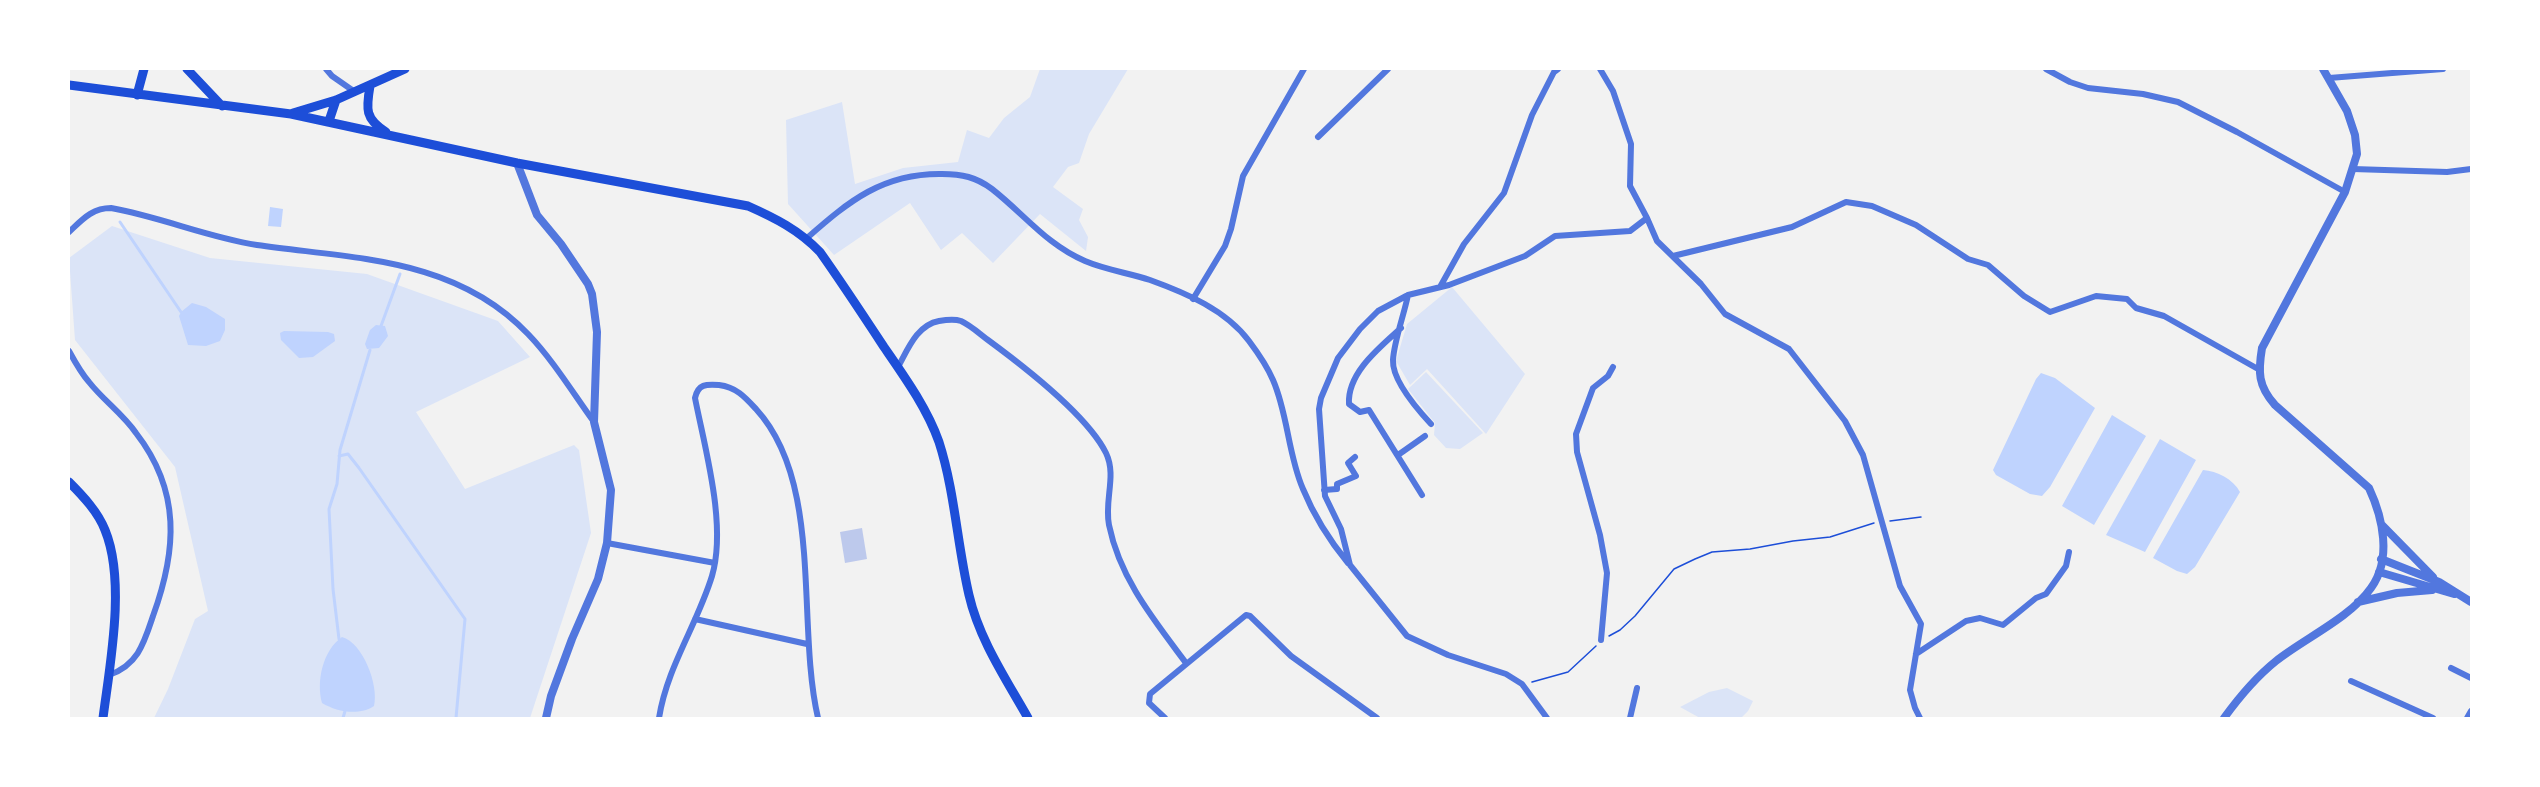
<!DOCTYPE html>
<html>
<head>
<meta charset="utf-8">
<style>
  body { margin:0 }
  #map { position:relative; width:2540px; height:787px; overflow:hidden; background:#f2f2f2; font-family:"Varela Round",sans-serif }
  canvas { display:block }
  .frame { position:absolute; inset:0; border:70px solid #fff; pointer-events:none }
</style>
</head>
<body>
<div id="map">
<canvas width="2540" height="787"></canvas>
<div class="frame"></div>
</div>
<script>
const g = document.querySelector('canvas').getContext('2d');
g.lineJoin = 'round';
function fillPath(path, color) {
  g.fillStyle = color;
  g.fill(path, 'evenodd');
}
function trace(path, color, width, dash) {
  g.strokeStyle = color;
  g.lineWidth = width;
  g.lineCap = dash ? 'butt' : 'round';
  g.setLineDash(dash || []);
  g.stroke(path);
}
const green = new Path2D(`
  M1040 69H1128L1089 134 1079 163 1068 167 1053 187 1083 209 1079 220 1088 237 1086 251 1040 214 993 263 962 233 941 250 910 203 834 255 788 204 786 120 842 102 855 184 903 168 958 162 967 130 989 138 1004 118 1030 97Z
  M112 226 210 258 367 274 498 321 530 357 416 412 465 489 574 445 579 450 591 533 530 718H154L168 689 195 619 208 611 175 467 75 340 69 258Z
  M1452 287 1525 374 1486 434 1427 369 1410 385 1396 361 1407 324Z
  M1426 372 1483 433 1460 449 1446 448 1434 435 1435 423 1408 389Z
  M1727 688 1753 701 1748 711 1741 718H1700L1680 707 1709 692Z`);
const water = new Path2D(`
  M270 207 283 209 281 227 268 226Z
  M192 303 206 307 225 319V330L220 341 206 346 188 345 179 316 181 312Z
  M376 325 385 326 388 336 379 348 367 349 365 344 370 330Z
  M284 331 328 332 334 334 335 341 313 357 299 358 281 340 280 333Z
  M2041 373 2055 378 2095 408 2050 487 2042 496 2030 494 1996 475 1993 470 2036 379Z
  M2112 415 2146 436 2094 525 2062 506Z
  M2160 439 2196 460 2145 552 2106 535Z
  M2203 470C2217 471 2233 479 2240 492L2195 567 2187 574 2177 571 2153 558Z
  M342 637C363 643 379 685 374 706 359 716 337 712 322 703 316 681 323 650 342 637Z`);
const stream = new Path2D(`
  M120 222 181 312
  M381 326 400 274
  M339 456 348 454 359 468 465 619 456 718
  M339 639 333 589 329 509 337 484 340 450 370 350
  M343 718 345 711`);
const building = new Path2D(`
  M862 528 867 559 845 563 840 532Z`);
const path = new Path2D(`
  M1890 521 1921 517
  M1609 636 1620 630 1635 616 1674 569 1695 559 1712 552 1750 549 1793 541 1830 537 1874 523
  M1532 682 1568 672 1596 646`);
const minor = new Path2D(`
  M326 69 332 76 355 92
  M2046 69 2070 82 2088 88 2143 94 2178 102 2237 132 2345 192
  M2329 78 2443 69
  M1318 137 1388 69
  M2353 169 2447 172 2471 169
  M1647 218 1657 241 1701 284 1725 314 1789 349 1845 421 1863 455 1900 586 1921 624 1910 690 1915 708 1920 718
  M69 232C82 220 92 208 111 208 161 217 207 237 257 245 354 259 455 257 528 334 553 360 573 393 594 422
  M807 238C849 201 883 173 942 174 962 174 976 177 992 189 1024 214 1047 245 1085 261 1106 270 1129 273 1150 280 1186 293 1226 310 1249 341 1258 353 1267 366 1273 380 1288 414 1288 455 1303 489 1314 516 1330 541 1348 563
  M1673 256 1792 227 1846 202 1872 206 1916 225 1968 259 1988 265 2024 296 2050 312 2096 296 2127 299 2136 308 2164 316 2258 369
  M1440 287 1464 244 1504 193 1532 115 1554 72 1558 69
  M1408 295C1404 315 1394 341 1393 360 1392 380 1418 410 1431 424
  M1193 299 1225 246 1231 229 1243 176 1304 69
  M1401 328C1380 347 1347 373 1349 404L1360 412 1369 410 1422 495
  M69 351C75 362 81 373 89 382 103 400 123 414 136 433 181 491 177 550 153 616 144 643 138 665 109 675
  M898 367C908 349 917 325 939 321 945 320 955 319 961 321 970 325 980 334 988 340 1022 365 1087 415 1106 453 1117 476 1104 500 1109 525 1120 579 1154 620 1186 663
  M1398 455 1425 436
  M1324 490 1337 489V484L1356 476 1348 463 1355 457
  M607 543 715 563
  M695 619 807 644
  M1601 640 1607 573 1600 535 1577 452 1576 434 1593 388 1608 376 1613 367
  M1916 654 1966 621 1980 618 2003 625 2036 598 2046 594 2066 566 2069 552
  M2451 668 2471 678
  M2351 681 2433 718
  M659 718C667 667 697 625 712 576 727 525 705 449 695 398 698 384 706 384 719 385 736 387 745 397 756 409 824 483 796 624 818 718
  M1165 718 1149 703 1150 694 1246 615 1250 616 1291 656 1377 718
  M1547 718 1522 684 1506 674 1448 655 1407 636 1350 565 1341 529 1325 496 1319 409 1321 398 1338 358 1360 329 1378 311 1408 295 1449 285 1525 256 1555 236 1630 231 1647 218 1630 186 1631 144 1613 91 1600 69
  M1630 718 1637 688
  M2467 718 2471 711`);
const tertiary = new Path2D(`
  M517 163 537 215 561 244 588 284 592 294 597 332 594 422 611 490 607 543 598 579 572 639 551 696 546 718
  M2382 525 2433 577
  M2381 559 2439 582 2471 602
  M2379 572 2454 594
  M2358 602 2397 593 2432 590
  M2224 718C2240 696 2256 677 2276 661 2305 638 2350 618 2371 588 2392 559 2383 518 2369 488L2275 405C2258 386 2258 372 2262 348L2345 192 2357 154 2355 135 2347 111 2323 69`);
const secondary = new Path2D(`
  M187 69 222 106
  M69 85 291 114 517 163 748 206C775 218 799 230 820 252 842 283 863 315 884 347 904 376 927 408 939 442 955 492 957 544 969 595 979 639 1006 679 1028 718
  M370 86C366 109 365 119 386 132
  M137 95 144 69
  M293 113 336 100 405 69
  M329 121 336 100
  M69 482C83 496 98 512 105 530 126 581 110 664 103 718`);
fillPath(green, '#dbe4f7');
fillPath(water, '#bfd3fe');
trace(stream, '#bfd3fe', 3);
fillPath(building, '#bdc9ec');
trace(path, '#1d4ed8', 1.5);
trace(minor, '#5277de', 6);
trace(tertiary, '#5277de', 8);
trace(secondary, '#1d4ed8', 9);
</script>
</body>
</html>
